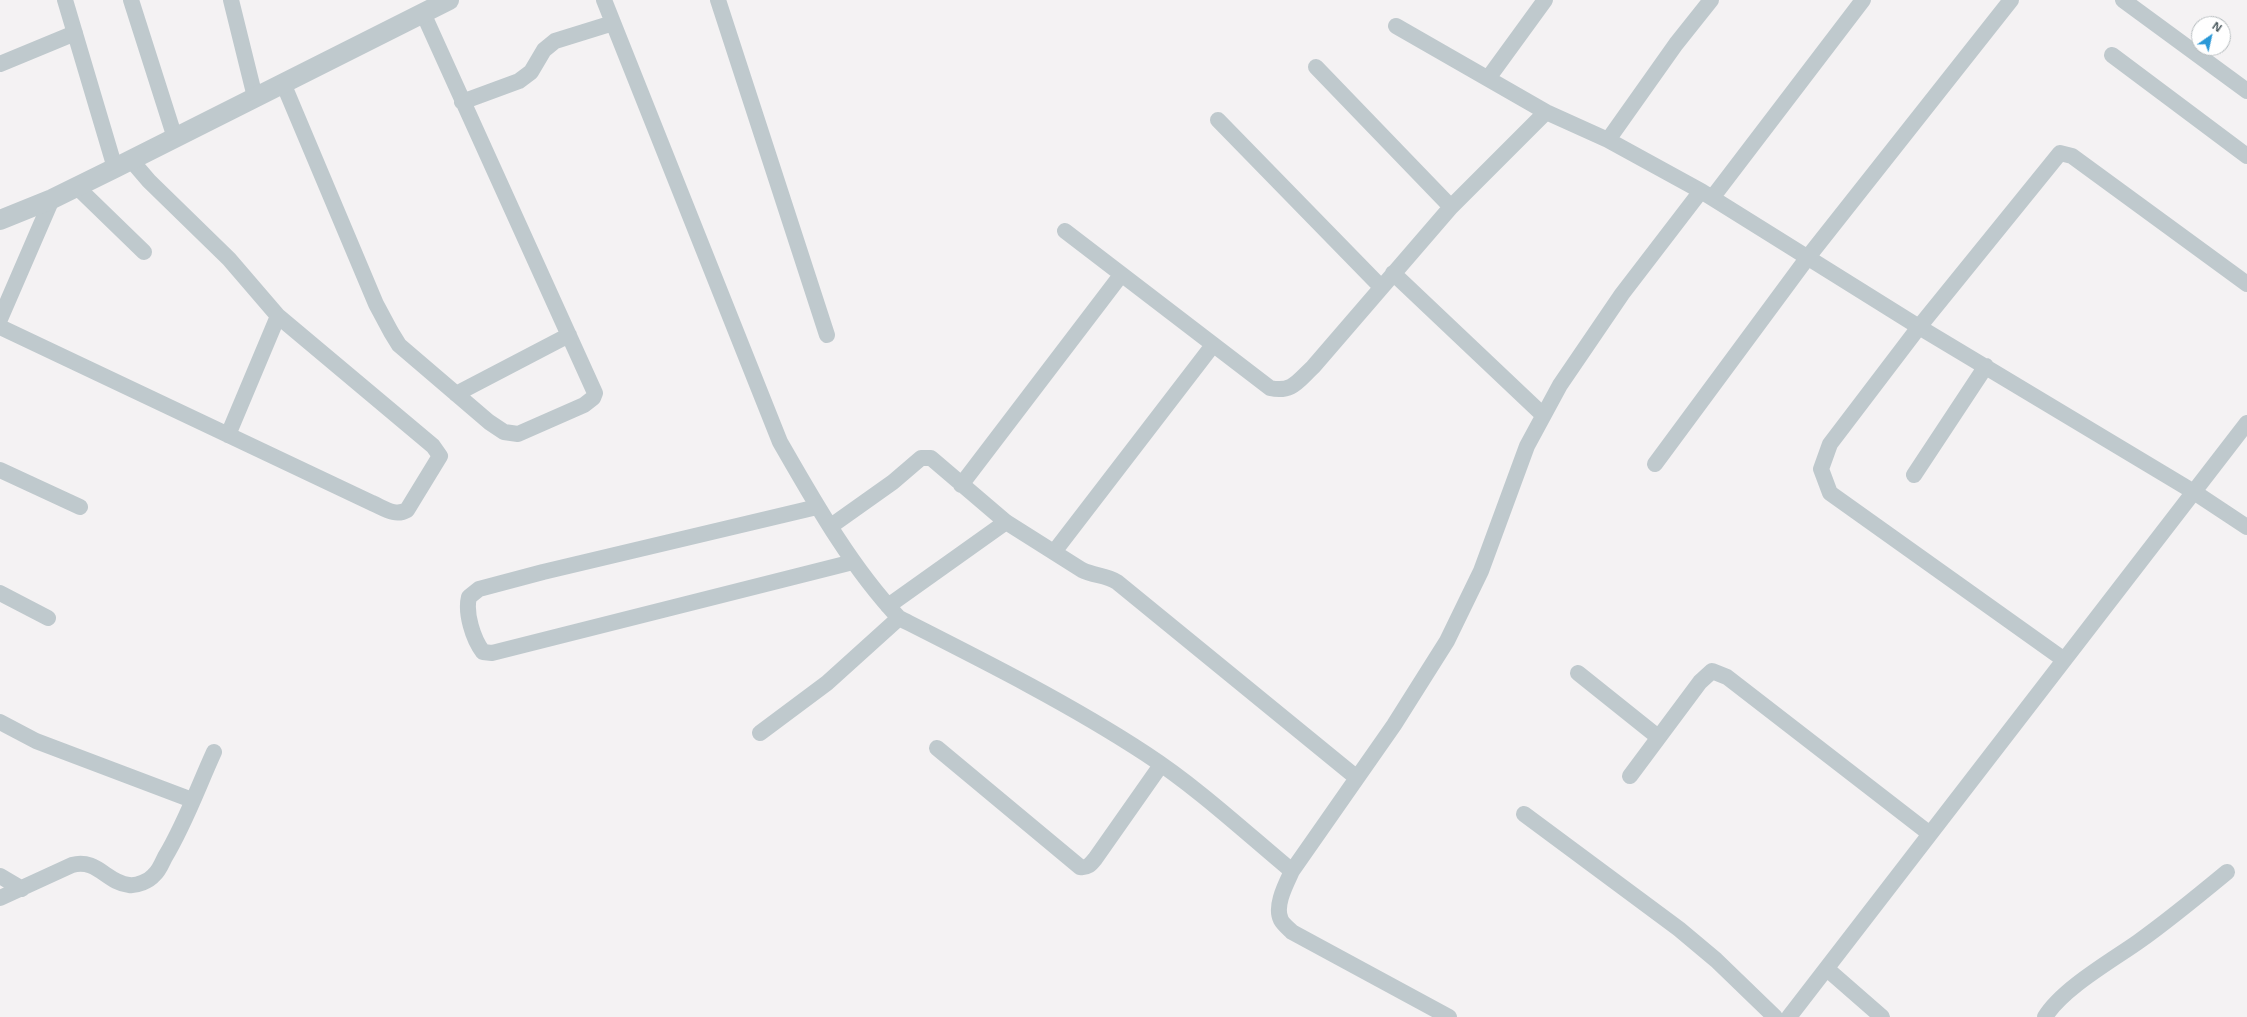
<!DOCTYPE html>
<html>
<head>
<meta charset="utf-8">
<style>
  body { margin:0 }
  #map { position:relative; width:2247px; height:1017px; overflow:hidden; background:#f4f2f3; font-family:"Noto Sans",sans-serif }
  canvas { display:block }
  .north { position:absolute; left:2191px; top:16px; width:40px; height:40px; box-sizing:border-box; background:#fff; border:1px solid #b7bdbf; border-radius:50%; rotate:34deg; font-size:11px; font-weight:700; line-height:16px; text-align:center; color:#4b595e }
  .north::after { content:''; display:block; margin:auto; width:14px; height:18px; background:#2a98d7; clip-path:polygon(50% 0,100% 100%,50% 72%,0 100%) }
</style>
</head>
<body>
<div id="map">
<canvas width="2247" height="1017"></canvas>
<div class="north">N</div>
</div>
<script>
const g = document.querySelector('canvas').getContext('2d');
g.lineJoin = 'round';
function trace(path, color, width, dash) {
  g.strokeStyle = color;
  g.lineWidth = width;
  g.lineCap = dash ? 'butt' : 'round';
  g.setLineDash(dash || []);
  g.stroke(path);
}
const minor = new Path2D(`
  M65 0 115 168
  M131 0 175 138
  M231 0 255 97
  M604 0 780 442C815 503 851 567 899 618 982 660 1068 703 1146 754 1198 788 1244 831 1292 871
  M718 0 827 335
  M2123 0 2247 91
  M1396 26 1546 112 1608 140 1701 191 1919 327 2194 492 2247 527
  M2112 55 2247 156
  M0 64 75 33
  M1316 67 1451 207
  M1489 77 1545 0
  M283 83 376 304 391 332 399 345 489 422 504 432 518 434 584 405 593 398 595 393 423 13
  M462 102 519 81 531 72 544 50 555 41 613 23
  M1218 120 1381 287
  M1608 140 1676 44 1711 0
  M77 187 144 252
  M1712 198 1863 0
  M1065 231 1270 388C1292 393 1298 381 1313 367L1451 207 1546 112
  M1393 273 1543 415
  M0 319 52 199
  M0 327 372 503C384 508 395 517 407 510L440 456 433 446 278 316 229 259 149 181 131 160
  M456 394 569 335
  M228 435 278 316
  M1655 464 1808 257 2011 0
  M0 470 80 507
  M1914 475 1986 366
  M961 485 1121 275
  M817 507 543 572 479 589 469 597C465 613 473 639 483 652L492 653 853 562
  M831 526 893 482 921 458H931L1006 522 1082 570C1094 576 1106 575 1117 582L1357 778
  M1054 552 1213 345
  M0 593 48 618
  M888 606 1006 522
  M2063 659 1830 493 1821 469 1830 444 1919 327 2060 153 2072 156 2247 284
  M1578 673 1658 737
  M0 722 36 741 192 800
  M760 733 827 683 899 618
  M937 748 1080 867C1088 868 1091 864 1095 859L1161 765
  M1630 776 1700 682 1712 671 1727 677 1930 834
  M1524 814 1679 929 1716 960 1775 1017
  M0 876 22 889
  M0 898 72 865C97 858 107 883 129 885 137 886 149 881 154 875 159 871 162 863 165 857 185 824 198 787 214 752
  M1827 969 1882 1017
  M1449 1017 1292 932C1289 929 1283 924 1281 920 1274 906 1286 884 1292 871L1394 725 1447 641 1481 571 1527 446 1560 385 1622 294 1701 191
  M1789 1017 2247 423
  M2045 1017C2062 989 2111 961 2138 942 2169 920 2198 896 2227 872`);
const tertiary = new Path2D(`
  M0 220 52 199 115 168 449 0`);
trace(minor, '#bfc9cd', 16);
trace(tertiary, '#bfc9cd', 20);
</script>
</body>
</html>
